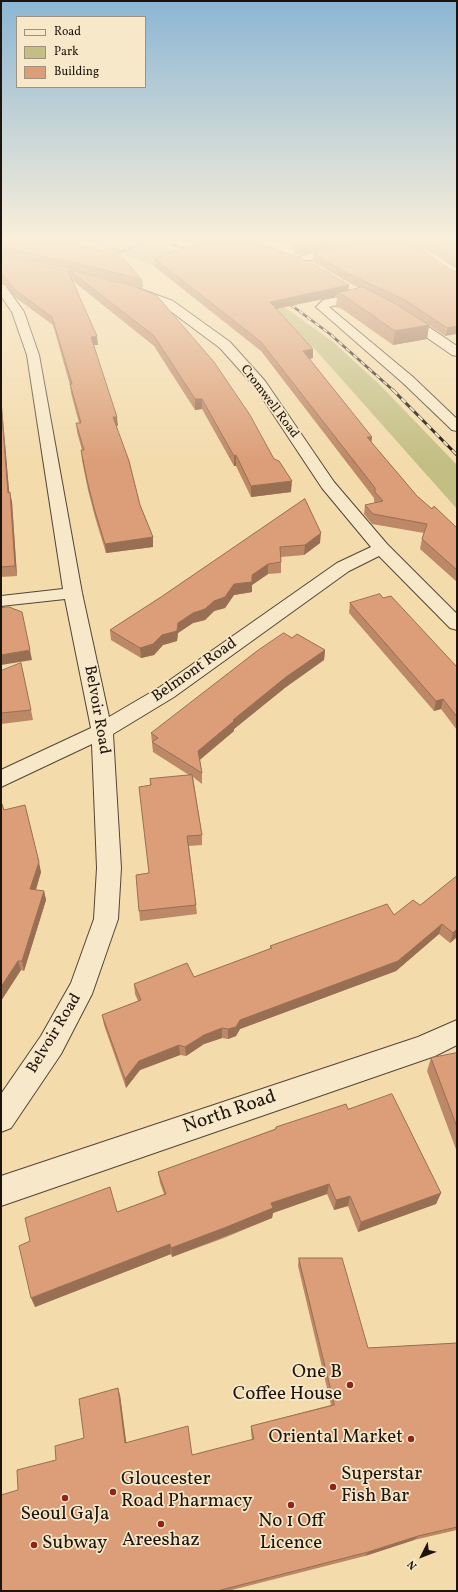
<!DOCTYPE html>
<html>
<head>
<meta charset="utf-8">
<style>
  body { margin:0 }
  #map { position:relative; width:458px; height:1592px; overflow:hidden; background:#f3dbac; font-family:Vollkorn,serif }
  canvas { display:block }
  .frame { position:absolute; inset:0; border:2px solid #1d140d; pointer-events:none }
  .legend { position:absolute; left:16px; top:16px; width:130px; height:72px; box-sizing:border-box; background:#f7e8c9; border:1px solid #a0937e; margin:0; padding:5px 7px; list-style:none; font-size:12px; color:#1d140d }
  .legend li { display:flex; align-items:center; gap:8px; height:20px }
  .legend b { width:20px; border:1px solid #a0937e }
  .north { position:absolute; left:402px; top:1536px; width:40px; height:40px; -webkit-text-stroke:3px #f7e8c9; paint-order:stroke; rotate:228deg; font-size:11px; font-weight:700; line-height:16px; text-align:center; color:#1d140d }
  .north::after { content:''; display:block; margin:auto; width:14px; height:18px; background:#1d140d; clip-path:polygon(50% 0,100% 100%,50% 72%,0 100%) }
</style>
</head>
<body>
<div id="map">
<canvas width="458" height="1592"></canvas>
<div class="frame"></div>
<ul class="legend">
<li><b style="height:5px;background:#f7e8c9"></b>Road</li>
<li><b style="height:11px;background:#c3be84"></b>Park</li>
<li><b style="height:11px;background:#db9e78"></b>Building</li>
</ul>
<div class="north">N</div>
</div>
<script>
const g = document.querySelector('canvas').getContext('2d');
g.lineJoin = 'round';
function fillPath(path, color) {
  g.fillStyle = color;
  g.fill(path, 'evenodd');
}
function trace(path, color, width, dash) {
  g.strokeStyle = color;
  g.lineWidth = width;
  g.lineCap = dash ? 'butt' : 'round';
  g.setLineDash(dash || []);
  g.stroke(path);
}
function write(font, color, halo, rows, align = 'center') {
  g.font = font + ' Vollkorn,serif';
  g.lineWidth = 3.5;
  g.setLineDash([]);
  g.textBaseline = 'middle';
  g.strokeStyle = halo;
  g.fillStyle = color;
  for (const [text, x, y, turn = 0] of rows) {
    g.save();
    g.translate(x, y);
    g.rotate((+turn || 0) * Math.PI / 180);
    g.textAlign = isNaN(turn) ? turn : align;
    if (halo) g.strokeText(text, 0, 0);
    g.fillText(text, 0, 0);
    g.restore();
  }
}
const green = new Path2D(`
  M80 239H148L190 255 263 292 332 341 379 384 457 465V509L313 347 220 290Z`);
const path = new Path2D(`
  M267 239 273 250
  M116 253 143 244`);
const minor = new Path2D(`
  M343 247 347 248 348 250 347 252 329 255 300 263 294 260 296 258 328 249Z
  M1 284 5 285 24 312 39 355 82 593 109 717 160 687 337 563 371 547 322 488 255 387 220 348 165 307 130 292 128 290 130 288H138L173 301 230 342 265 381 334 482 387 544 457 614V630L450 628 379 556 349 571 174 697 113 734 121 868 118 919 92 994 61 1054 11 1128 1 1132V1094L41 1036 71 983 94 919 97 868 92 744 1 787V770L91 728 65 599 1 606V596L63 589 27 355 12 312 1 296Z
  M362 292 366 294 368 296 366 298 329 307 413 377 457 419V431L452 430 403 383 316 307 323 300Z
  M404 312 408 313 457 346V356L452 355 400 319 398 316 400 313Z
  M457 1020V1045L435 1056 1 1206V1176L418 1037Z`);
const railFar1 = new Path2D(`
  M158 239 193 252
  M283 299 330 334 394 391`);
const rail = new Path2D(`
  M393 390 457 455`);
const pathBridge = new Path2D(`
  M143 244 161 239`);
const wall = new Path2D(`
  M1 239 142 280 143 288 105 278 1 255Z
  M290 239H457V269L430 252 407 246 385 244 328 248 299 255 294 254Z
  M313 253 457 272 445 336 403 308 429 325 427 339 393 345 342 309 336 307 337 296 277 309 313 358 310 359 372 437 371 442 417 496 432 509 457 528V582L420 549 422 539 424 533 372 524 364 514 365 505 375 503 374 501V498L261 351 155 267V259L349 285 348 291 360 288 351 284 313 262Z
  M1 256 70 274 69 270 134 286 291 492 251 497 236 466H234L202 409 195 410 154 346 73 281 98 345H94L118 426H116L140 505 153 537V547L106 553 95 517 88 490 82 460 81 450H82L77 432 76 423H79L71 393 70 385 53 325 16 298 5 284 1 283Z
  M1 395 9 492 12 502 17 576 1 577Z
  M305 499 320 543 304 555 281 557V573L268 574 252 585V592L234 595 225 608 214 611 205 620 193 623 178 633 177 641 163 645 154 655 141 658 111 640 110 630 161 597Z
  M383 598 457 667V730L441 709 434 711 349 613 350 603Z
  M292 638 325 650 324 660 286 687 234 729V731L200 760 202 773V784L193 777 202 835V845L189 846 196 905 197 914 140 921 136 875 149 873 150 786V779L189 775 153 752 151 733Z
  M1 671 31 710 33 720 1 724Z
  M1 804 41 872 36 890 44 891 46 900 24 971 21 970 1 1001Z
  M457 876V937L450 943 439 934 396 971 240 1029 236 1036 228 1039 222 1038 204 1044 186 1056 180 1055 140 1070 126 1088 104 1025 102 1015 138 1001 135 994 134 984 194 977 270 949V946L394 915 420 905Z
  M457 1053V1152L427 1071 431 1058Z
  M348 1109 441 1193 436 1204 358 1232 348 1206 334 1210 327 1194 273 1213 272 1218 224 1238 172 1257 171 1254 35 1307 117 1212 164 1194 160 1183 158 1172 275 1129 276 1127Z
  M299 1258 368 1348 457 1343V1530L414 1540 365 1556 228 1591H1L18 1490 84 1438 120 1395 126 1442 192 1455 252 1440 251 1432V1426L331 1405 298 1266Z`);
const shadedWall = new Path2D(`
  M328 240V248L299 255V247Z
  M349 285 348 293H337V296L270 310V302Z
  M429 325 427 339 393 345 395 331Z
  M457 326V334L445 336 447 328Z
  M97 336 98 345H92L91 337Z
  M313 349V358L303 360V351Z
  M1 395 10 502 8 493 1 405Z
  M195 399H202V409L195 410Z
  M113 417H117L118 426H113Z
  M367 437H372L371 446Z
  M236 455V466H234V456Z
  M292 481 291 492 251 497V486Z
  M10 492 12 502 17 576 15 566Z
  M321 533 320 543 304 555 305 545Z
  M153 537V547L106 553 105 544Z
  M268 564V574L252 585V592L234 595 225 608 214 611 205 620 193 623 178 633 177 641 163 645 154 655 141 658 140 648 162 635 178 623 193 613 214 601 234 584 252 575Z
  M30 650 32 660 1 665V655Z
  M325 650 324 660 286 687 234 729V731L198 761V751L233 720 286 677Z
  M443 699 441 709 434 711 436 701Z
  M39 862 41 872 33 899 30 889Z
  M44 891 46 900 24 971 22 961Z
  M442 924 439 934 396 971 240 1029 236 1036 228 1039V1029L240 1020Z
  M457 929V937L450 943 453 933Z
  M18 961 21 970 1 1001V987Z
  M222 1028V1038L204 1044 186 1056 185 1047 204 1035Z
  M179 1045 180 1055 140 1070 126 1088 125 1079 139 1061Z
  M329 1184 327 1194 273 1213 272 1218 172 1257 171 1248 271 1203Z
  M441 1193 436 1204 358 1232 361 1222Z
  M350 1196 348 1206 334 1210 336 1200Z
  M170 1244 171 1254 35 1307 31 1298Z
  M118 1388 120 1395 127 1448 125 1443Z
  M418 1536 414 1540 365 1556 368 1552Z`);
const building = new Path2D(`
  M1 239H61L103 251 114 247 142 280 105 270 1 247Z
  M209 239H248L308 261 349 285 270 302 313 349 303 351 372 437H367L417 496 432 509 434 506 457 528V570L422 539 427 524 373 514 365 505 383 501 375 492V488L261 342 155 259Z
  M293 239H339L328 240 299 247 295 246Z
  M413 239H457V260L431 244Z
  M398 245 422 250 453 271 457 272V326L447 328 405 300 351 275 313 253 351 246Z
  M1 256 68 271 97 336 91 337 117 417H113L129 461 140 505 153 537 105 544 94 508 87 480 81 450H84L76 423H81L70 384H72L52 317 15 290 4 276 1 275Z
  M69 270 134 286 157 296 214 362 250 415 274 459 279 461 292 481 251 486 236 455 234 456 202 399H195L154 336Z
  M363 287 396 304 429 325 395 331 343 295 337 293Z
  M1 405 8 493 10 492 15 566 1 567Z
  M305 499 321 533 305 545 280 547 281 562 268 564 252 575V582L234 584 225 597 214 601 205 609 193 613 178 623 177 631 162 635 153 644 140 648 110 630 161 597Z
  M380 594 383 598 391 596 457 667V717L443 699 436 701 350 603Z
  M9 607 22 612 30 650 1 655V608Z
  M284 633 292 638 297 634 325 650 286 677 233 720 234 721 198 751 202 773 152 742 158 738 151 733 257 651Z
  M21 663 31 710 1 713V671Z
  M192 775 202 835 187 836 196 905 139 911 136 875 149 873 139 787 151 785 150 779Z
  M1 804H2L4 810 25 805 39 862 30 889 44 891 22 961H18L1 987Z
  M457 876V929L453 933 442 924 398 961 240 1020 236 1027 228 1029 222 1028 204 1035 185 1047 179 1045 139 1061 125 1079 102 1015 141 1000 134 984 187 963 194 977 272 948 270 946 387 904 394 915 413 900 420 905Z
  M457 1053V1127L431 1058Z
  M392 1094 441 1193 361 1222 350 1196 336 1200 329 1184 271 1203 273 1208 224 1228 171 1248 170 1244 31 1298 19 1246 30 1241 25 1218 110 1187 117 1212 166 1194 158 1172 276 1129V1127L346 1104 348 1109Z
  M299 1258H342L368 1348 457 1343V1527L418 1536 368 1552 217 1591H1V1495L18 1490 17 1470 56 1460 55 1446 84 1438 79 1399 118 1388 125 1443 188 1426 192 1455 254 1439 251 1426 334 1405Z`);
const markers = [
  [350,1385,4,"#8f2418"],
  [411,1439,4,"#8f2418"],
  [333,1487,4,"#8f2418"],
  [113,1492,4,"#8f2418"],
  [65,1498,4,"#8f2418"],
  [291,1505,4,"#8f2418"],
  [161,1524,4,"#8f2418"],
  [34,1545,4,"#8f2418"]
];
const farStreetnames = [
  ["Cromwell Road",269,402,53]
];
const streetNames = [
  ["Belmont Road",195,671,-35],
  ["Belvoir Road",96,710,80],
  ["Belvoir Road",55,1034,-59]
];
const nearStreetnames = [
  ["North Road",230,1113,-19]
];
const nearPoinames = [
  ["One B",342,1374,"right"],
  ["Coffee House",342,1396,"right"],
  ["Oriental Market",403,1439,"right"],
  ["Superstar",341,1476],
  ["Fish Bar",341,1498],
  ["Gloucester",121,1481],
  ["Road Pharmacy",121,1503],
  ["Seoul GaJa",65,1516,"center"],
  ["No 1 Off",291,1523,"center"],
  ["Licence",291,1545,"center"],
  ["Areeshaz",161,1542,"center"],
  ["Subway",42,1545]
];
fillPath(green, '#c3be84');
trace(minor, '#524635', 2);
trace(path, '#1d140d', 1.5, [1.5, 1]);
fillPath(minor, '#f7e8c9');
trace(railFar1, '#1d140d', 2.5);
trace(rail, '#1d140d', 3);
trace(railFar1, '#f7e8c9', 1.5, [5]);
trace(rail, '#f7e8c9', 2, [6]);
trace(pathBridge, '#1d140d', 1.5, [1.5, 1]);
fillPath(wall, '#bc8867');
fillPath(shadedWall, '#996f54');
fillPath(building, '#db9e78');
trace(building, '#996f54', 1);
const sky = g.createLinearGradient(0, 0, 0, 462);
sky.addColorStop(0, '#8bb6d3');
sky.addColorStop(0.52, '#faefda');
sky.addColorStop(1, '#faefda00');
g.fillStyle = sky;
g.fillRect(0, 0, 458, 462);
for (const [x, y, r, color] of markers) {
  const dot = new Path2D();
  dot.arc(x, y, r, 0, 2 * Math.PI);
  g.fillStyle = color;
  g.fill(dot);
  trace(dot, '#f7e8c9', 1.5);
}
write('13px', '#1d140d', '#f7e8c9', farStreetnames);
write('16px', '#1d140d', '#f7e8c9', streetNames);
write('19px', '#1d140d', '#f7e8c9', nearStreetnames);
write('19px', '#1d140d', '#f7e8c9', nearPoinames, 'left');
</script>
</body>
</html>
